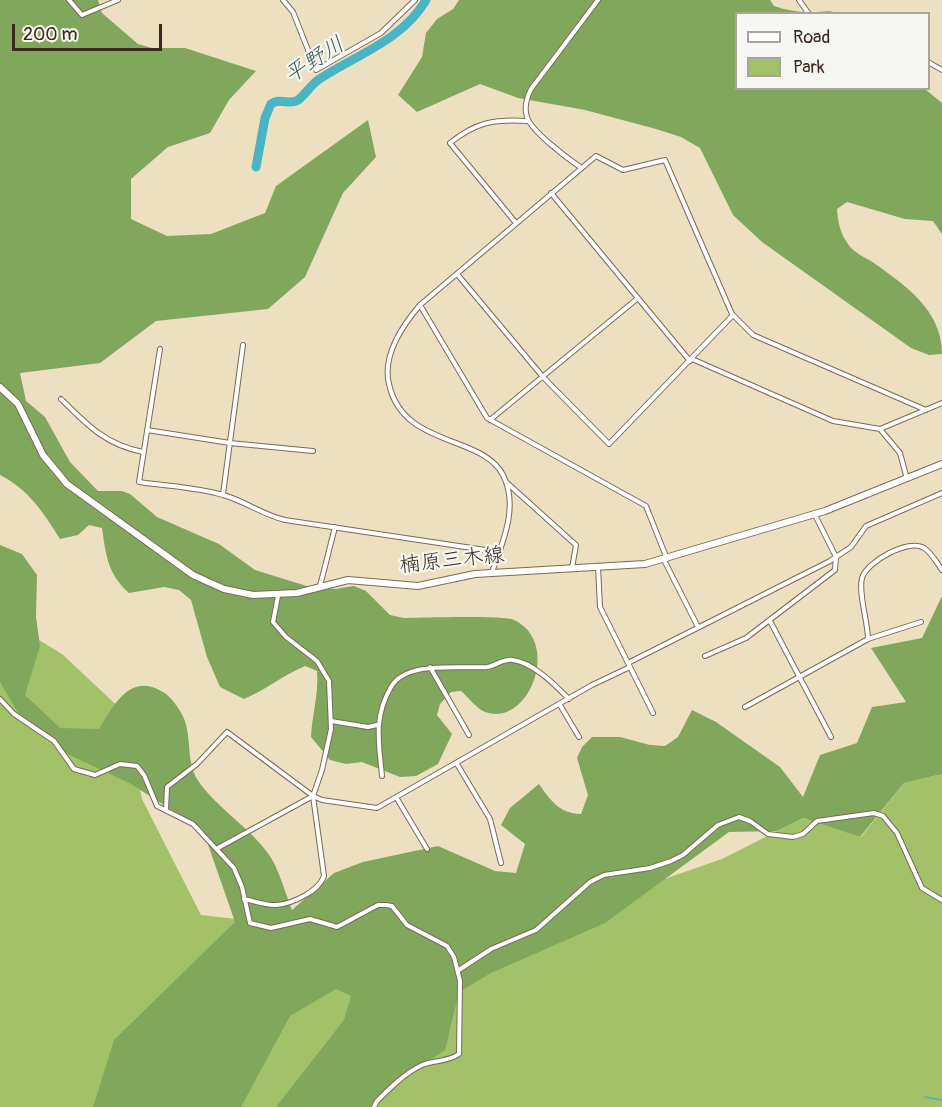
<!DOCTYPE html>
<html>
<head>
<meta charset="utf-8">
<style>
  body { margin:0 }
  #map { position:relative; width:942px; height:1107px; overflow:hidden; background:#ede0c1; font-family:Pangolin,sans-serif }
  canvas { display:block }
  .legend { position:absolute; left:735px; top:12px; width:195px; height:78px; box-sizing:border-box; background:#f6f6f2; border:2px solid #aba49d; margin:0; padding:8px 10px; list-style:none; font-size:18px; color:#3b2a1e }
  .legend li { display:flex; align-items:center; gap:12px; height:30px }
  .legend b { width:30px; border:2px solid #aba49d }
  .scale { position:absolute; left:12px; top:24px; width:150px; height:27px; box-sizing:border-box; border:3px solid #3b2a1e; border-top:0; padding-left:8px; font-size:18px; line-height:21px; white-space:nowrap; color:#3b2a1e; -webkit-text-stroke:4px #f6f6f2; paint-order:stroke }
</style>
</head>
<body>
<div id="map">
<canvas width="942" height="1107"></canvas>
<ul class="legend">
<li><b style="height:8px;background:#fff"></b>Road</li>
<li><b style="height:16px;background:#a2c169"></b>Park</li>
</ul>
<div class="scale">200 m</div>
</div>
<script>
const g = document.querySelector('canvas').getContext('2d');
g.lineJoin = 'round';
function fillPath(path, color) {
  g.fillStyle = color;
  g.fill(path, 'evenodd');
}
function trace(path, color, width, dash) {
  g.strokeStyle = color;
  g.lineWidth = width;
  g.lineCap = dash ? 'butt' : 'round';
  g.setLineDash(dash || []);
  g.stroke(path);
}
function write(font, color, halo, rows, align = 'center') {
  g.font = font + ' Pangolin,"Klee One",sans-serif';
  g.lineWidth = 4.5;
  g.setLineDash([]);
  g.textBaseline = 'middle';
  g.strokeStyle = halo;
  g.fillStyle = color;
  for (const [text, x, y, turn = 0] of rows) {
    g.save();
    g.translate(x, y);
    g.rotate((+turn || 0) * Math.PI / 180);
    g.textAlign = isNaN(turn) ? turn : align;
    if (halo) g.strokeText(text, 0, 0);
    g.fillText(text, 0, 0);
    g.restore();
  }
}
const green = new Path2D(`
  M0 616 62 654 126 714 142 799 201 915 271 923 514 931 722 859 803 818 861 837 904 783 942 774V1107H0Z`);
const forest = new Path2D(`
  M0 0H98L102 13 138 44 152 48H185L256 71 229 100 210 133 168 147 131 179V219L167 236 211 234 265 213 276 186 368 120 376 157 343 193 305 277 268 309 156 321 100 363 20 373 26 401 45 417 70 462 98 491H122L130 494 157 517 219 544 255 570 310 587 335 589 354 586 366 591 390 615 404 618C422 618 503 615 514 620 562 642 529 728 485 712 477 709 468 697 461 691L451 692 440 704 437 715 452 734 438 764 416 776 400 777 362 762 346 764 330 760 311 737C312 715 319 693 317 671L305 666C283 675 266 690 244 699L220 687 207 657 191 600 179 590 164 587 129 593C108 574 106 556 102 528L89 525 78 535 60 539C44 513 28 489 0 475Z
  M459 0H770L774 6C786 10 797 12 809 12 821 13 826 9 838 13L736 14V88L925 89 942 103V234L933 221 905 219 847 202 837 209C838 222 840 233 848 244 853 252 866 258 874 263 906 286 942 310 942 354L929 355 911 348 762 242 733 215 700 148 681 137 656 129 585 110 518 98 480 84 417 112 398 95 422 57 426 33 437 19 453 9Z
  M0 545 22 554 37 575 36 617 40 646 25 695 60 728 99 729C114 704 131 672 163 692 171 696 182 712 185 721 191 739 187 762 197 779 217 810 257 831 274 863 281 877 286 895 292 910L334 873 363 862 438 846 495 871 516 873 525 844 501 825 510 808 539 784C550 800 560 814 581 814L588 795 577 758 582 747 592 737H620L650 745 665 746 678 737 692 710 716 722 780 767 803 797 820 755 857 743 872 707 906 702 871 648 922 638 942 596V774L904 783 860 837 803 818 777 831 729 832 605 923 491 973 459 992 445 1050 388 1088 370 1107H276L344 1020 351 996 336 989 290 1016 241 1107H93L114 1040 235 922 203 830 131 784 59 750 18 713 0 682Z`);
const stream = new Path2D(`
  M925 1097 942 1100`);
const river = new Path2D(`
  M256 167 265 118 271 104C280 97 289 106 298 100 305 95 310 86 318 80 355 55 402 41 426 0`);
const minor = new Path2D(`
  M69 0 82 15 118 0
  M283 0 293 12 316 70 381 33 415 0
  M799 0 809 14
  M928 62 942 70
  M580 167C567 158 531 131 527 117 524 108 527 97 531 89L598 0
  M551 193 690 361
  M516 223 450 143C476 122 494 119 527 121
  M457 274 543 377 609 444 733 315
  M420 305 487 418 646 506 667 559
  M160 349 139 482C166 486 197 487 223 495 245 501 263 515 285 520L499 552
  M692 359 833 421 880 429 942 403
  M61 399C87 425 106 445 143 452
  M490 420 638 298
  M880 429 900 453 907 479
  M147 430 230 443 313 451
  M506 482 576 545 572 568
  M223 494 243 345
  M664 560 698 627
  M598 567 600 607 653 713
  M492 572C503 542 519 506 503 475 482 434 403 448 389 384 382 355 402 326 420 305L596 156 623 170 665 160 732 314 753 335 926 410
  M320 586 335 527
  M770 621 831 737
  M868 639C868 622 858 593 862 578 866 562 909 538 924 548 931 552 937 563 942 570
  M705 656 746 638 835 570 836 557 815 515
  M628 663 830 561 851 547 866 526 942 493
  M430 667 469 735
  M0 699 14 714 54 741 74 769 95 775 120 764 137 766 144 775 157 806 193 824 234 868 242 887 250 923 271 928 310 919 337 927 378 905H386L392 906 407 925 447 946 454 957 460 981 459 1054C448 1062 434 1060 422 1065 405 1073 390 1088 377 1101L374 1107
  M560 705 579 737
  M745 707 868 639 921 622
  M331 721 368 727 377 725
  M457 764 490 819 501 863
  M382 776C379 743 373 718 391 687 406 660 461 669 487 667 495 666 504 658 513 660 534 663 555 685 569 699
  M396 797 427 849
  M166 810 167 787 197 764 227 732 313 796 322 800 377 808 592 685 630 667
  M218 848 313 796
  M244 899C254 901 267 906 277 905 294 903 319 891 324 876L313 796 322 770 331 729 329 681 317 661 286 637 273 622 278 596
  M459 970 491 949 536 930 590 882 604 875 650 868 671 861 683 855 718 825 739 817 750 821 768 834 793 837 803 834 817 821 874 813 883 816 897 833 922 888 942 900`);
const secondary = new Path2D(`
  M0 387 18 404 43 455 67 484 193 575 224 589 253 595 297 593 348 580 418 586 475 574 645 564 825 511 942 464`);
const streetNames = [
  ["楠原三木線",452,561,-6]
];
const waterNames = [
  ["平野川",315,61,-33]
];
fillPath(green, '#a2c169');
fillPath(forest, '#81a75d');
trace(stream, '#48b4c5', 1.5);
trace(river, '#48b4c5', 9);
trace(minor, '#796a57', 6);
trace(secondary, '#796a57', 8);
trace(minor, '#fff', 4);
trace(secondary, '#fff', 6);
write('21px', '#3b2a1e', '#f6f6f2', streetNames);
write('italic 22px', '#405a58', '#f6f6f2', waterNames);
</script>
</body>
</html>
